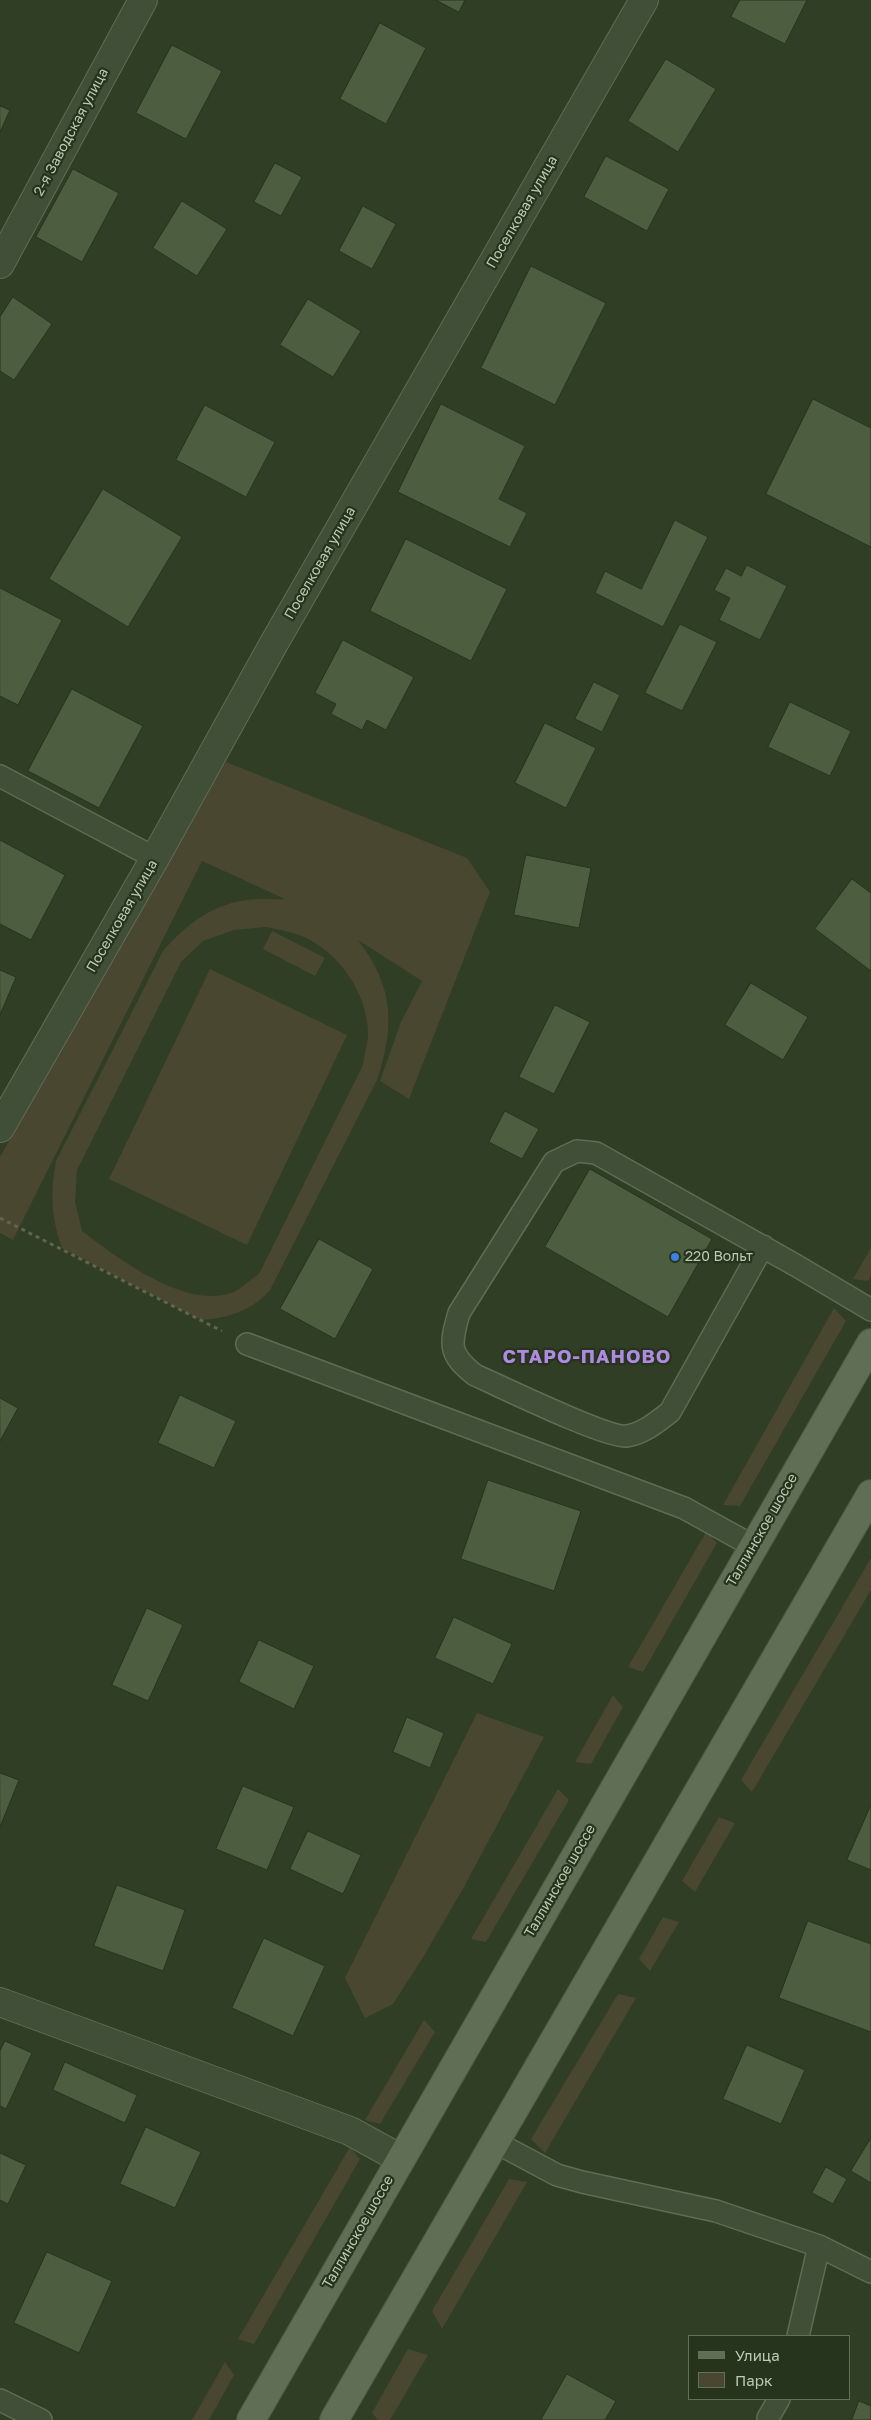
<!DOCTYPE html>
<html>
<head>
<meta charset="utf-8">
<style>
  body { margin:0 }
  #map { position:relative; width:871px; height:2420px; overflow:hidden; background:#2f3e24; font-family:"Golos Text",sans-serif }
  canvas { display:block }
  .legend { position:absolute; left:688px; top:2335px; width:162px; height:65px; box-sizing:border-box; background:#26331d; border:1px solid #626f59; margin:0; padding:6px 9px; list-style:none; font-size:15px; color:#bcc9b4 }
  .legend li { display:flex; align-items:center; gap:10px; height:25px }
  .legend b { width:25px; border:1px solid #626f59 }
</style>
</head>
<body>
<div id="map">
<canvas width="871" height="2420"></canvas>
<ul class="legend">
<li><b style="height:6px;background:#606e56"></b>Улица</li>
<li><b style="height:14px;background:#494730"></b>Парк</li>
</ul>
</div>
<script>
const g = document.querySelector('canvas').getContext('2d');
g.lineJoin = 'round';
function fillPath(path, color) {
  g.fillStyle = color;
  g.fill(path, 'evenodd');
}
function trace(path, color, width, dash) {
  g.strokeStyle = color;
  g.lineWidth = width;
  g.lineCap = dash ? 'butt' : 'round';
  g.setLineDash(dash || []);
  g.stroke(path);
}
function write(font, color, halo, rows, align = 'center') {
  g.font = font + ' "Golos Text",sans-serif';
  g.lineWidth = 4.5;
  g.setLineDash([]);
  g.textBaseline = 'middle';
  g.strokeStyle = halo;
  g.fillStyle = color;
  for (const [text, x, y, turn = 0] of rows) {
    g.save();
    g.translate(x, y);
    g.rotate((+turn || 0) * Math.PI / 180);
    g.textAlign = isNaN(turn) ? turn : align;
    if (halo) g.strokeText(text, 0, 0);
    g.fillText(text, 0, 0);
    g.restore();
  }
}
const green = new Path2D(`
  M226 762 467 858 490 892 409 1099 380 1081 401 1022 422 981 358 940C394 987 395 1025 377 1080L270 1290C252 1311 228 1318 201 1320L62 1248C51 1218 50 1192 56 1161L163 951C185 925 213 904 247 900 260 898 274 900 285 899L202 861 13 1240 0 1233V1157L175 847ZM266 927C276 929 287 931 296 934 336 947 368 992 368 1034 368 1044 364 1055 363 1065L259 1274C251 1279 242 1288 234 1292 186 1311 118 1258 82 1231L75 1201 77 1170 181 962 203 941 234 930Z
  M272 931 325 958 315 976 263 949Z
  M210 969 347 1035 247 1245 109 1179Z
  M871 1248V1276L868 1281 853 1279Z
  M834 1308 846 1321 740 1506 723 1505Z
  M706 1532 717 1543 643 1672 628 1667Z
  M871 1558V1590L752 1792 741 1780Z
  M613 1695 623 1707 591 1764 575 1762Z
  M477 1713 544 1737 464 1887 422 1959 393 2004 365 2018 345 1978Z
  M558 1789 569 1800 486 1942 471 1939Z
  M719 1817 735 1823 695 1892 682 1881Z
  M663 1917 679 1922 650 1971 639 1959Z
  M618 1994 636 1998 545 2153 531 2139Z
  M424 2020 435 2032 380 2124 365 2120Z
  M350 2147 360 2159 254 2344 238 2339Z
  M509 2179 527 2182 442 2329 432 2311Z
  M408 2349 428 2355 390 2420H378L372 2413Z
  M225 2362 234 2375 209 2420H192Z`);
const building = new Path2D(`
  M436 0H465L459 12Z
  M740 0H807L785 44 731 17Z
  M380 23 426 48 386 124 340 99Z
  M172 45 222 71 186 139 136 113Z
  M666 59 716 89 678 152 628 121Z
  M0 106 10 110 0 132Z
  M606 156 669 189 647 231 584 197Z
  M275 163 302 177 281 216 254 202Z
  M73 169 119 193 82 262 36 237Z
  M182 201 227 229 197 276 153 248Z
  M363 206 396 224 372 269 339 251Z
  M531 266 606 303 555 405 481 368Z
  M13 297 52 324 14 380 0 371V317Z
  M308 299 361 331 333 377 280 345Z
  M813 399 871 428V547L766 494Z
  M441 404 525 446 499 499 527 513 510 547 398 492Z
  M205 405 275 442 246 497 176 460Z
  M103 489 182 537 128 627 49 579Z
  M675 520 708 537 663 627 595 593 605 571 641 589Z
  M406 539 507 589 471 661 370 611Z
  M747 565 787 586 760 640 719 620 730 598 714 590 726 568 741 576Z
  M0 588 62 620 18 705 0 696Z
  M680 624 717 642 682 711 645 693Z
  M343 640 414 677 386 730 367 720 362 730 331 714 336 704 315 693Z
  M594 682 620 695 602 732 575 719Z
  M72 689 143 726 99 808 28 771Z
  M790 702 851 731 830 776 768 747Z
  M545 723 596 748 566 808 515 783Z
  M0 840 65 875 31 940 0 924Z
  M526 855 591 868 579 928 514 915Z
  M852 879 871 893V971L815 929Z
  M0 970 16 977 0 1015Z
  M751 983 808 1017 783 1060 725 1025Z
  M555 1005 590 1022 554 1094 519 1077Z
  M505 1111 539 1129 522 1159 489 1142Z
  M590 1169 712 1239 668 1317 545 1247Z
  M319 1239 373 1269 335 1339 280 1309Z
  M180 1395 236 1421 214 1468 158 1443Z
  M0 1398 18 1408 0 1441Z
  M488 1480 581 1511 554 1591 461 1559Z
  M147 1608 183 1625 148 1701 112 1685Z
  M454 1617 512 1644 493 1684 435 1658Z
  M259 1640 314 1666 294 1709 239 1682Z
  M407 1717 444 1733 430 1768 393 1752Z
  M0 1773 19 1780 0 1827Z
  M243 1786 294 1807 267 1870 216 1849Z
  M871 1805V1870L847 1860Z
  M308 1831 361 1855 343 1894 290 1869Z
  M117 1885 185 1910 163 1971 94 1946Z
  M808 1921 871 1944V2032L779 1998Z
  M264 1938 325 1966 293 2036 232 2008Z
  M5 2041 32 2053 6 2109 0 2106V2051Z
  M747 2045 805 2070 781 2124 723 2099Z
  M65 2062 137 2095 125 2123 53 2090Z
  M146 2127 201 2152 175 2208 120 2184Z
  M871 2138V2183L851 2171Z
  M0 2153 26 2165 8 2204 0 2200Z
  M826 2167 847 2179 833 2204 812 2193Z
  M47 2252 112 2281 79 2353 14 2323Z
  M567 2374 616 2401 605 2420H541Z
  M859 2401 871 2406V2420H852Z`);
const path = new Path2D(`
  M0 1218 222 1331`);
const service = new Path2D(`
  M0 776 155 858
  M763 1246 670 1412C657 1422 644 1433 627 1436 608 1439 500 1386 475 1375 448 1354 450 1344 459 1313L554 1162 577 1151 596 1153 797 1266 871 1310
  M247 1344 684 1508 753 1546
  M497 2143 557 2175 582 2182 716 2211 819 2246 871 2272
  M798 2336 819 2246
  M0 2400 41 2420
  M768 2418 779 2399`);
const minor = new Path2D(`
  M0 264 143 0
  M0 1128 155 858 273 645 644 0
  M0 2002 350 2131 401 2159`);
const primary = new Path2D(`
  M251 2420 871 1343
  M334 2420 871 1494`);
const markers = [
  [675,1257,5,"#3f7fe0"]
];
const streetNames = [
  ["2-я Заводская улица",71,132,-62],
  ["Поселковая улица",522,212,-60],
  ["Поселковая улица",320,563,-60],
  ["Поселковая улица",122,916,-60],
  ["Таллинское шоссе",762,1530,-60],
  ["Таллинское шоссе",560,1881,-60],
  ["Таллинское шоссе",358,2232,-60]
];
const poiNames = [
  ["220 Вольт",685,1257]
];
const districtNames = [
  ["СТАРО-ПАНОВО",587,1357]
];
fillPath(green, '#494730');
fillPath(building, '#4d5d40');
trace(building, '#28351f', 1);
trace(service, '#5f6c56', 24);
trace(minor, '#5f6c56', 30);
trace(primary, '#4d5a44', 30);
trace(path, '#61654d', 3, [4, 4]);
trace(service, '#414e38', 21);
trace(minor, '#414e38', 28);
trace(primary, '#606e56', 28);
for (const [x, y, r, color] of markers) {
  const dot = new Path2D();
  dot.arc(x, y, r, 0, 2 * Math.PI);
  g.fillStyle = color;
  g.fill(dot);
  trace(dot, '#26331d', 2);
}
write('14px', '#bcc9b4', '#26331d', streetNames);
write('14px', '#bcc9b4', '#26331d', poiNames, 'left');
g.letterSpacing = '1px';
write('bold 19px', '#ae8ae0', '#26331d', districtNames);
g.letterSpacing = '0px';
</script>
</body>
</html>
